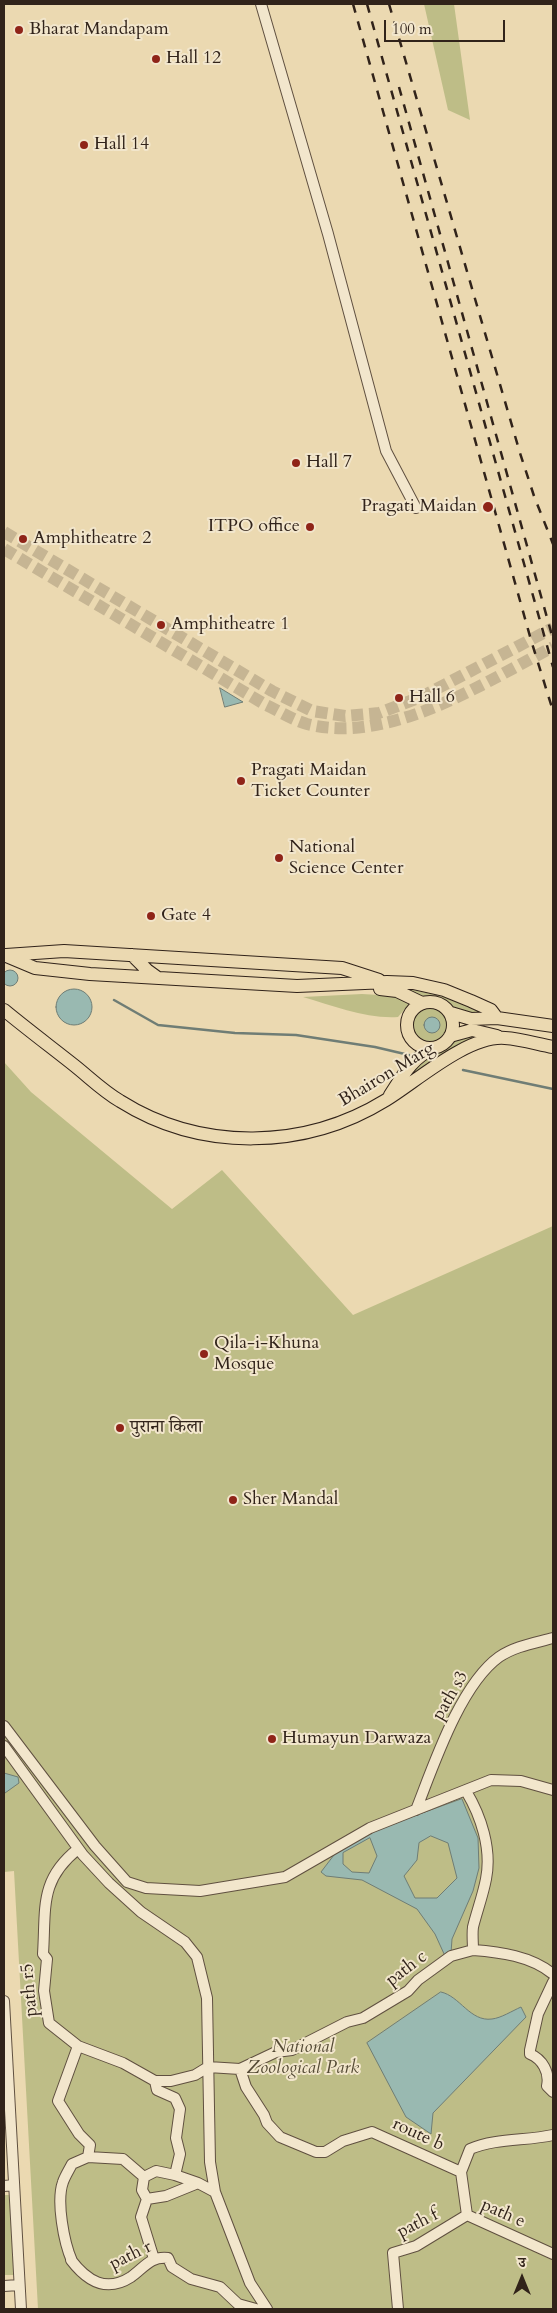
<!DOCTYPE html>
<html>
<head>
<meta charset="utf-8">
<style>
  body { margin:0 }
  #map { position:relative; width:557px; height:2313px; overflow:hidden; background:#ebd9b1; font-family:Cardo,"Noto Serif Devanagari",serif }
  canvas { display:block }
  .frame { position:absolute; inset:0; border:5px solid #31231a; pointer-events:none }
  .north { position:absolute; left:497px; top:2253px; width:50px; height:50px; -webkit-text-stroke:4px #f2e6cc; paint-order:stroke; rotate:0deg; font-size:14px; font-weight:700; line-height:20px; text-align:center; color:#31231a }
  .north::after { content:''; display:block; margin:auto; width:18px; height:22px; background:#31231a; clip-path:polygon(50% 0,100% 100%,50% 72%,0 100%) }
  .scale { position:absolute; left:384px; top:20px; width:121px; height:22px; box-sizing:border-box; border:2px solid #31231a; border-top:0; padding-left:6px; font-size:15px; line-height:18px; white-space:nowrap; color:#31231a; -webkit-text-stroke:4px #f2e6cc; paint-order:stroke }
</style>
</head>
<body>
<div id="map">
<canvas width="557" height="2313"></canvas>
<div class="frame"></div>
<div class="north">उ</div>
<div class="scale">100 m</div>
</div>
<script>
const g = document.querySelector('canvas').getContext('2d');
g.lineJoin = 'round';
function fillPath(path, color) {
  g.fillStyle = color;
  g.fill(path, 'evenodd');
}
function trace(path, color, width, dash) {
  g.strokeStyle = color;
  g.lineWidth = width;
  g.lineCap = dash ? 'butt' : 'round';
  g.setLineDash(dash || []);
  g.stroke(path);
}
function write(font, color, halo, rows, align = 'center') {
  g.font = font + ' Cardo,"Noto Serif Devanagari",serif';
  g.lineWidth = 4;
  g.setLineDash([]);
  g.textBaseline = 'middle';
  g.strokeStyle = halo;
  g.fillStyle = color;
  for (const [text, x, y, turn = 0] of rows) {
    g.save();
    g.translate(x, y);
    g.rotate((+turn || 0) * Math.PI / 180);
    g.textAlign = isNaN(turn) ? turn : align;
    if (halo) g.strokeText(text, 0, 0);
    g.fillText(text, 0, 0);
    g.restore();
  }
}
const green = new Path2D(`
  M424 4H454L470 120 448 110Z
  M404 988 444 997 481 1012 475 1014 451 1008 443 999 432 996 421 998Z
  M362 994 396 996 410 1003 398 1017C366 1019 334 1006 303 997Z
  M413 1025a17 17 0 1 1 34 0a17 17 0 1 1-34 0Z
  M463 1036H481L445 1053 405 1081 416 1065 438 1052 444 1050 453 1042Z
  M4 1062 31 1092 172 1209 222 1170 353 1315 553 1226V2309H38L14 1871 4 1872Z
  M4 2195H11L16 2275H4Z`);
const water = new Path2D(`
  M220 688 243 702 225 707Z
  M2 978a8 8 0 1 1 16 0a8 8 0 1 1-16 0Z
  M56 1007a18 18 0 1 1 36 0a18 18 0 1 1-36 0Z
  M424 1025a8 8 0 1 1 16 0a8 8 0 1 1-16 0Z
  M4 1773 18 1777 19 1783 5 1793Z
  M462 1799 478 1838 479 1868 473 1891 452 1939 451 1953 445 1956 435 1934 417 1909 362 1880 326 1876 321 1872 337 1851 378 1829ZM431 1836 448 1843 457 1878 437 1898H415L404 1876 417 1860 419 1843ZM370 1838 377 1856 369 1873 352 1872 343 1864V1853Z
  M441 1992C460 1996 470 2022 492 2019 501 2018 512 2011 521 2007L526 2017 433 2113 431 2134 406 2117 367 2043Z`);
const stream = new Path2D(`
  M114 1000 158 1025 235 1033 296 1035 375 1047 409 1055
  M463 1070 553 1089`);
const majorTunnel = new Path2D(`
  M4 532 272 691 312 711 345 716 379 713 421 697 553 628
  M4 549 266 705C279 711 293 720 307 724 390 745 483 683 553 647`);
const minor = new Path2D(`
  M261 4 328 234 386 451 416 508
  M4 1726 95 1846 127 1882 146 1888 200 1891 285 1877 370 1828 491 1780 521 1781 553 1790
  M4 1746 83 1855 109 1883 141 1912 185 1942 197 1957 207 1998 210 2162 215 2192 250 2283 267 2309
  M416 1810C433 1767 460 1685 499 1657 515 1646 535 1643 553 1638
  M78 1849C39 1880 46 1908 43 1954L47 1959 44 1991 49 2023 78 2046 123 2063 155 2081H171L195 2075 208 2067 240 2069 276 2052 292 2050 347 2022 363 2018 408 1991 418 1980 451 1956 473 1950C473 1943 472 1934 473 1927 477 1911 483 1895 486 1879 492 1849 481 1816 466 1791
  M473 1950C500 1952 531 1956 553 1974
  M553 1982 538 2014 530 2050V2054C542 2059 550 2072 547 2086L553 2092
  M4 2001 21 2309
  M78 2046 58 2101 79 2134 90 2145 88 2157
  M240 2069 246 2087 264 2115 267 2123 280 2137 316 2152H325L343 2141 372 2132 461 2172 470 2149C496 2138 526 2141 553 2135
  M155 2081 157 2090 175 2098 180 2109 176 2138 180 2154 175 2175 198 2183
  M4 2186 14 2185
  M147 2199 142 2190 144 2177 156 2171 175 2175
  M467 2215 553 2254
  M154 2259 141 2217 147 2199 166 2196 198 2183 215 2192
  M71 2260C87 2281 106 2293 131 2277 144 2268 150 2256 168 2258L172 2267 191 2279 220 2287 238 2304 256 2309
  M72 2261C64 2243 56 2201 63 2182 65 2176 69 2170 72 2164L88 2157 123 2159 144 2177
  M4 2286 19 2285
  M398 2309 393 2253 416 2246 467 2215 461 2172`);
const major = new Path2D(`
  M4 955 35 968 90 974 297 986 387 982 413 983 444 990 471 1001 491 1010 497 1018
  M6 955 64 951 342 968 379 980
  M132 955 147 970 158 978
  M380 989 397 991 422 1003
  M407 1025a23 23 0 1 1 46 0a23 23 0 1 1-46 0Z
  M4 1010C27 1029 51 1047 75 1066 90 1078 103 1091 120 1101 201 1152 305 1150 386 1100 417 1081 468 1035 505 1038 521 1039 537 1044 553 1047
  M451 1013 471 1019 497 1018 553 1026
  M450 1036 472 1030 497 1036
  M390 1095C403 1075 412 1058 434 1048`);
const rail = new Path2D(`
  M353 4 531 640 553 711
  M367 4 553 667
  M389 4 520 453 534 496 553 544
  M399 87 553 639`);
const markers = [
  [19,30,5,"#8f2418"],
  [156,59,5,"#8f2418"],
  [84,145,5,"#8f2418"],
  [296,463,5,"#8f2418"],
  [488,507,6,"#8f2418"],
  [310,527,5,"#8f2418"],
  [23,539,5,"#8f2418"],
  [161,625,5,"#8f2418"],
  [399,698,5,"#8f2418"],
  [241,781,5,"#8f2418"],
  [279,858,5,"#8f2418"],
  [151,916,5,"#8f2418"],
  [204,1354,5,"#8f2418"],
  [120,1428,5,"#8f2418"],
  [233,1500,5,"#8f2418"],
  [272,1739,5,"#8f2418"]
];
const poiNames = [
  ["Bharat Mandapam",29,30],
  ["Hall 12",166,59],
  ["Hall 14",94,145],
  ["Hall 7",306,463],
  ["Pragati Maidan",477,507,"right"],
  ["ITPO office",300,527,"right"],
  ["Amphitheatre 2",33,539],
  ["Amphitheatre 1",171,625],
  ["Hall 6",409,698],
  ["Pragati Maidan",251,771],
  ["Ticket Counter",251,792],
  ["National",289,848],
  ["Science Center",289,869],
  ["Gate 4",161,916],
  ["Qila-i-Khuna",214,1344],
  ["Mosque",214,1365],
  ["पुराना किला",130,1428],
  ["Sher Mandal",243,1500],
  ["Humayun Darwaza",282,1739]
];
const streetNames = [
  ["Bhairon Marg",387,1075,-31],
  ["path s3",451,1696,-60],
  ["path c",407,1969,-37],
  ["path r5",30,1990,-95],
  ["route b",418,2135,25],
  ["path e",503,2214,24],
  ["path f",418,2224,-27],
  ["path r",131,2256,-26]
];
const parkNames = [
  ["National",303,2048],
  ["Zoological Park",303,2069]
];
fillPath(green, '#bebd87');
fillPath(water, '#99b9b1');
trace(water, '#6f7d75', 1);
trace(stream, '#6f7d75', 2.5);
trace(majorTunnel, '#c6b593', 12, [12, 6]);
trace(minor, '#605040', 12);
trace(major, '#31231a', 14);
trace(minor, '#f2e6cc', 10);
trace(major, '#ebd9b1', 12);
trace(rail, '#31231a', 2.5, [9, 9]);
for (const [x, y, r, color] of markers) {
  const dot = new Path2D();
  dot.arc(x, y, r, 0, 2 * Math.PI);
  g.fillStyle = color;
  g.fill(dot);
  trace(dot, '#f2e6cc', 2);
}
write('18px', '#31231a', '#f2e6cc', poiNames, 'left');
write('18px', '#31231a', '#f2e6cc', streetNames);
write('italic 18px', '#544a35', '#f2e6cc', parkNames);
</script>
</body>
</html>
